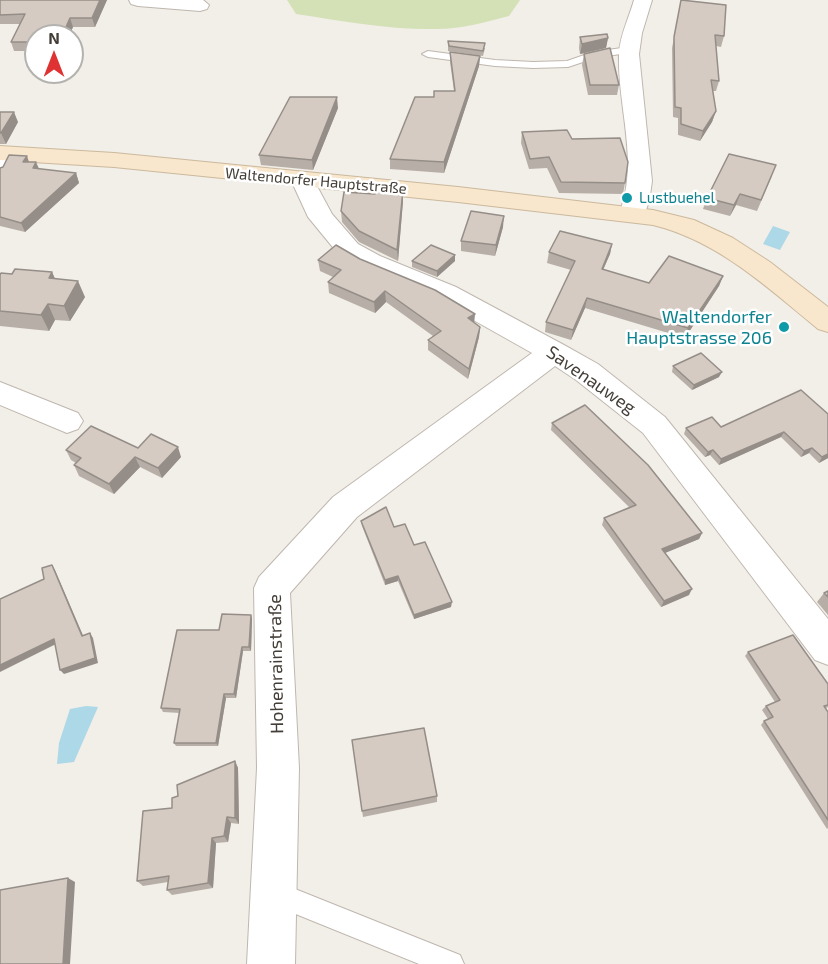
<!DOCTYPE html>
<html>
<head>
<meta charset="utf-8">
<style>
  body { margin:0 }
  #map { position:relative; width:828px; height:964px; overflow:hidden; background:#f2eee8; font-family:"Exo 2",sans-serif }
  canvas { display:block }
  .north { position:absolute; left:24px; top:24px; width:60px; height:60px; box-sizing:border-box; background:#fff; border:2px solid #b4b2af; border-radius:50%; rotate:0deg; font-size:16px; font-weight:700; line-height:24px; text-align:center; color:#443e38 }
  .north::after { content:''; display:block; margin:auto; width:21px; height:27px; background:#df3232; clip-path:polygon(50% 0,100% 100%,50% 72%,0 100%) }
</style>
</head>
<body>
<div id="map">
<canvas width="828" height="964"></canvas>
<div class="north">N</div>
</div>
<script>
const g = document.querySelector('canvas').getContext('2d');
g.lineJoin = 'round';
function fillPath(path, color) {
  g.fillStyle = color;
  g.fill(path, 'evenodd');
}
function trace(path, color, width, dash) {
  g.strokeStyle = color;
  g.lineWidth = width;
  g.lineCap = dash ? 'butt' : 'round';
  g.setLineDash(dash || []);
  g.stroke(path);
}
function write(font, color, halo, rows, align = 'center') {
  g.font = font + ' "Exo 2",sans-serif';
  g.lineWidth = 5;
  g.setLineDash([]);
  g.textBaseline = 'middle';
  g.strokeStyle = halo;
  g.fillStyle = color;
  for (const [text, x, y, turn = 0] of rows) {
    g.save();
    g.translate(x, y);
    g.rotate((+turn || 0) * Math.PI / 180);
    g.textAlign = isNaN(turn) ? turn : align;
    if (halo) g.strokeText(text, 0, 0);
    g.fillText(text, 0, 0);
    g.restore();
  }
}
const green = new Path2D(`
  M287 0H520L509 16C486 22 462 29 437 29 389 30 343 21 296 14Z`);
const water = new Path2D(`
  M773 226 790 232 780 250 763 244Z
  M86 706 98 707 74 762 57 764 59 743 70 709Z`);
const lane = new Path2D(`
  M629 47 633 48V52L595 58 568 67 533 68 495 66 428 57 422 54 428 51 495 60 533 62 567 61 593 52Z
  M9 150 15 154 5 175 0 176V159L5 151Z
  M275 881 460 955 464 964H419L266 902 263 893 266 884Z`);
const street = new Path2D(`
  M129 0H203L209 5 207 9 200 11 138 6 131 4Z
  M634 0H652L642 33 639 54 652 181C650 195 649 208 641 219L632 222 623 219 619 214C640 162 617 107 619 53 620 35 629 18 634 0Z
  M303 173 311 175 332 214 358 244 380 256 456 287 564 345 598 364 665 417 828 619V665L815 660 643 433 576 380 555 366 357 517 290 593 299 768 295 964H247L257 768 254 588 259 577 333 497 532 353 436 299 362 268 340 256 308 217 291 180 295 175Z
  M0 382 78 413 83 421 78 429 67 433 0 405Z`);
const secondary = new Path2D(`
  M0 146 114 153 458 187 653 210 694 220 733 238 770 262 828 307V332L818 329C767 287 718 241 653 225L458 202 114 167 0 160Z`);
const wall = new Path2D(`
  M0 0H107L95 27H73L69 36H36V51H14L11 42 20 24H0Z
  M681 0 724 36 721 47 716 46 719 81 716 91H713L716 111 712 122 700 141 678 135V118L673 117 672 48Z
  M580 37 608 38 606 48 580 54 579 48Z
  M448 41 485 48 483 56 448 51Z
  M450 52 480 56 479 66 444 173 390 169V159L434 97V91H454L450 62Z
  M584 54 619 85 617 95H588L582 65Z
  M338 108 313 170 261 165 259 155Z
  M0 112 18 122 6 144H0Z
  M522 132 572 139 625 183 623 194 559 193 547 168 529 169 521 143Z
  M29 162 39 169 76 173 79 183 25 232 0 226V168Z
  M772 176 757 211 736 205 730 216 703 209 707 198Z
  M403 201 398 261 359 242 342 222 341 211Z
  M503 227 495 256 461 251V241Z
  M612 244 610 254 603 270 649 283 723 276 719 286 685 338 585 308 571 340 545 332 546 322 571 270 547 263 549 252Z
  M360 259 480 327 479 337 468 379 428 350V340L433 336 386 302 375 313 329 293 328 282 333 277 320 271 318 260Z
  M412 261H455L437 277 412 267Z
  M52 272 55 279 85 297 70 321 55 320 49 331 0 326V275Z
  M673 366 719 377 692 390 672 372Z
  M828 414V458L819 463 809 453 801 457 781 437 719 465 710 455 705 457 684 434 686 428 721 427Z
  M552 423 702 533 699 539 665 553 689 595 661 607 602 525 604 518 629 507 551 430Z
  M138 448 181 457 162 478 140 467 114 494 79 476 74 465 76 463 71 460 66 450Z
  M361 521 394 527 414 545 451 607 414 619 398 581 385 585 362 526Z
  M828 591V615L817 602 824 593Z
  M251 615 252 619 251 651H243L236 698H226L218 746H176L174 743 180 713 163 712 161 708 219 630Z
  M748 652 828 684V707L826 708 828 712V828L827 829 761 725 764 721 768 719 762 710 766 706 775 702 745 656Z
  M352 740 437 796V802L363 817Z
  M235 761 238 768 239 824 231 823 228 842 216 843 213 888 172 895 167 890 168 882 143 886 137 881 178 796Z`);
const shadedWall = new Path2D(`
  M100 0H107L95 27 92 18Z
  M70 18 73 27 69 36H62Z
  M608 38 606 48 580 54 582 44Z
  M480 56 479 66 444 173V162Z
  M337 97 338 108 313 170 312 160Z
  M716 111 712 122 700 141 703 131Z
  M14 112 18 122 6 144 1 133Z
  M27 156 30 165 23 162Z
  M36 162 40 171 33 168Z
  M76 173 79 183 25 232 21 223Z
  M403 190V201L398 261 397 250Z
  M740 194 736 205 730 216 734 205Z
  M504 216 503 227 495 256 496 245Z
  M612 244 610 254 599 279 602 269Z
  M455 255V261L437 277V271Z
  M52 272 59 288 49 278Z
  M723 276 719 286 685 338 688 328Z
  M78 281 85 297 70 321 64 306Z
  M385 291 386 302 375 313 374 302Z
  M587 298 585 308 571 340 573 330Z
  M48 304 55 320 49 331 41 315Z
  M475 314 474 325 468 318Z
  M480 327 479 337 468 379 469 369Z
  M722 372 719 377 692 390 694 385Z
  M784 432 781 437 719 465 721 459Z
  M178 447 181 457 162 478 158 468Z
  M812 448 809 453 801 457 804 451Z
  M713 450 710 455 705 457 708 452Z
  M828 454V458L819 463 822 457Z
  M135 457 140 467 114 494 109 484Z
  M702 533 699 539 660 555 662 549Z
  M52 565 55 570 85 640 82 636Z
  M398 576V581L385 585V580Z
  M692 589 689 595 661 607 664 601Z
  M452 602 451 607 414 619V615Z
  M251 615 252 619 251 651 249 647Z
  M90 633 93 638 98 663 64 674 60 670Z
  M54 639 58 643 0 672V665Z
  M242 647 243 651 236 698 234 694Z
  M224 694 226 698 218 746 216 743Z
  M235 761 238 768 239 824 235 818Z
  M227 817 231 823 228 842 224 836Z
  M212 838 216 843 213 888 208 883Z
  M68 878 75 882 70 964H63Z`);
const building = new Path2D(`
  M0 0H100L92 18H70L62 36H36V42H11L25 14 0 15Z
  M681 0 726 5 724 36 715 35 719 81 711 80 716 111 703 131 681 124V108L675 107 674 37Z
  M607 34 608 38 582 44 580 37Z
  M448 41 485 43 483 51 449 46Z
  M610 48 619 85H590L584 54Z
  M450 52 480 56 444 162 390 159 415 97H434V91H455Z
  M290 97H337L312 160 259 155Z
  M0 112H14L1 133H0Z
  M567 130 572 139 620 138 628 162 625 183 561 182 549 157 530 159 522 132Z
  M729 154 776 165 761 200 740 194 734 205 707 198Z
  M9 155 27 156 23 162H36L33 168 76 173 21 223 0 217V168L3 167Z
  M379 185 403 190 397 250 359 231 341 211 344 192 375 194Z
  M471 211 504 216 496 245 461 241Z
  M560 231 612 244 602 269 649 283 669 256 723 276 688 328 587 298 573 330 546 322 575 261 549 252Z
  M336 245 360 259 435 290 475 314 468 318 480 327 469 369 428 340 441 331 385 291 374 302 328 282 341 270 318 260Z
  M431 245 455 255 437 271 412 261Z
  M15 269 52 272 49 278 78 281 64 306 48 304 41 315 0 311V275L1 273 12 274Z
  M701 353 722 372 694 385 673 366Z
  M801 390 828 414V454L822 457 812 448 804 451 784 432 721 459 713 450 708 452 686 428 712 417 721 427Z
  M585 405 648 465 702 533 662 549 692 589 664 601 604 518 636 505 552 423Z
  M91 426 138 448 151 434 178 447 158 468 135 457 109 484 74 465 81 458 66 450Z
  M386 507 394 527 405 524 414 545 425 542 452 602 414 615 398 576 385 580 361 521Z
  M52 565 82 636 90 633 95 658 60 670 54 639 0 665V599L44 579 42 568Z
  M828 591V597L824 593Z
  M222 614 251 615 249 647H242L234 694H224L216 743H174L180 709 161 708 177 630H219Z
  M793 635 828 684V705L824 706 828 712V820L764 721 773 717 766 706 780 700 748 652Z
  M424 728 437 796 362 811 352 740Z
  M235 761V818L227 817 224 836 212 838 208 883 167 890 169 876 137 881 143 811 172 808V798L178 796 177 785Z
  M68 878 63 964H0V890Z`);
const markers = [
  [627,198,6,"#0f9aa8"],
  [784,327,6,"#0f9aa8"]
];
const farStreetnames = [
  ["Waltendorfer Hauptstraße",316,181,5]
];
const farCulturenames = [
  ["Lustbuehel",639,198]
];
const cultureNames = [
  ["Waltendorfer",772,317],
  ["Hauptstrasse 206",772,338]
];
const streetNames = [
  ["Savenauweg",591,380,35],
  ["Hohenrainstraße",276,664,-91]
];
fillPath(green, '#d4e1b6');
fillPath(water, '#acd8e7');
trace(lane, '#bfb7af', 2);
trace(street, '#bfb7af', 2);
trace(secondary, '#ccb99d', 2);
fillPath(lane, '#fff');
fillPath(street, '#fff');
fillPath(secondary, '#f8e7cc');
fillPath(wall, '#b7afa7');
fillPath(shadedWall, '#958e88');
fillPath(building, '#d5cbc2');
trace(building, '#958e88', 1.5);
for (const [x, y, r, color] of markers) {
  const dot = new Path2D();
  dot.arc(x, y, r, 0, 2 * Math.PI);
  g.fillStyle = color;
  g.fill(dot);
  trace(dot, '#fff', 2);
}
write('15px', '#443e38', '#fff', farStreetnames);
write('15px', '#0d838f', '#fff', farCulturenames, 'left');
write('18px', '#0d838f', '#fff', cultureNames, 'right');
write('18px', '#443e38', '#fff', streetNames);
</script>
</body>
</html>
